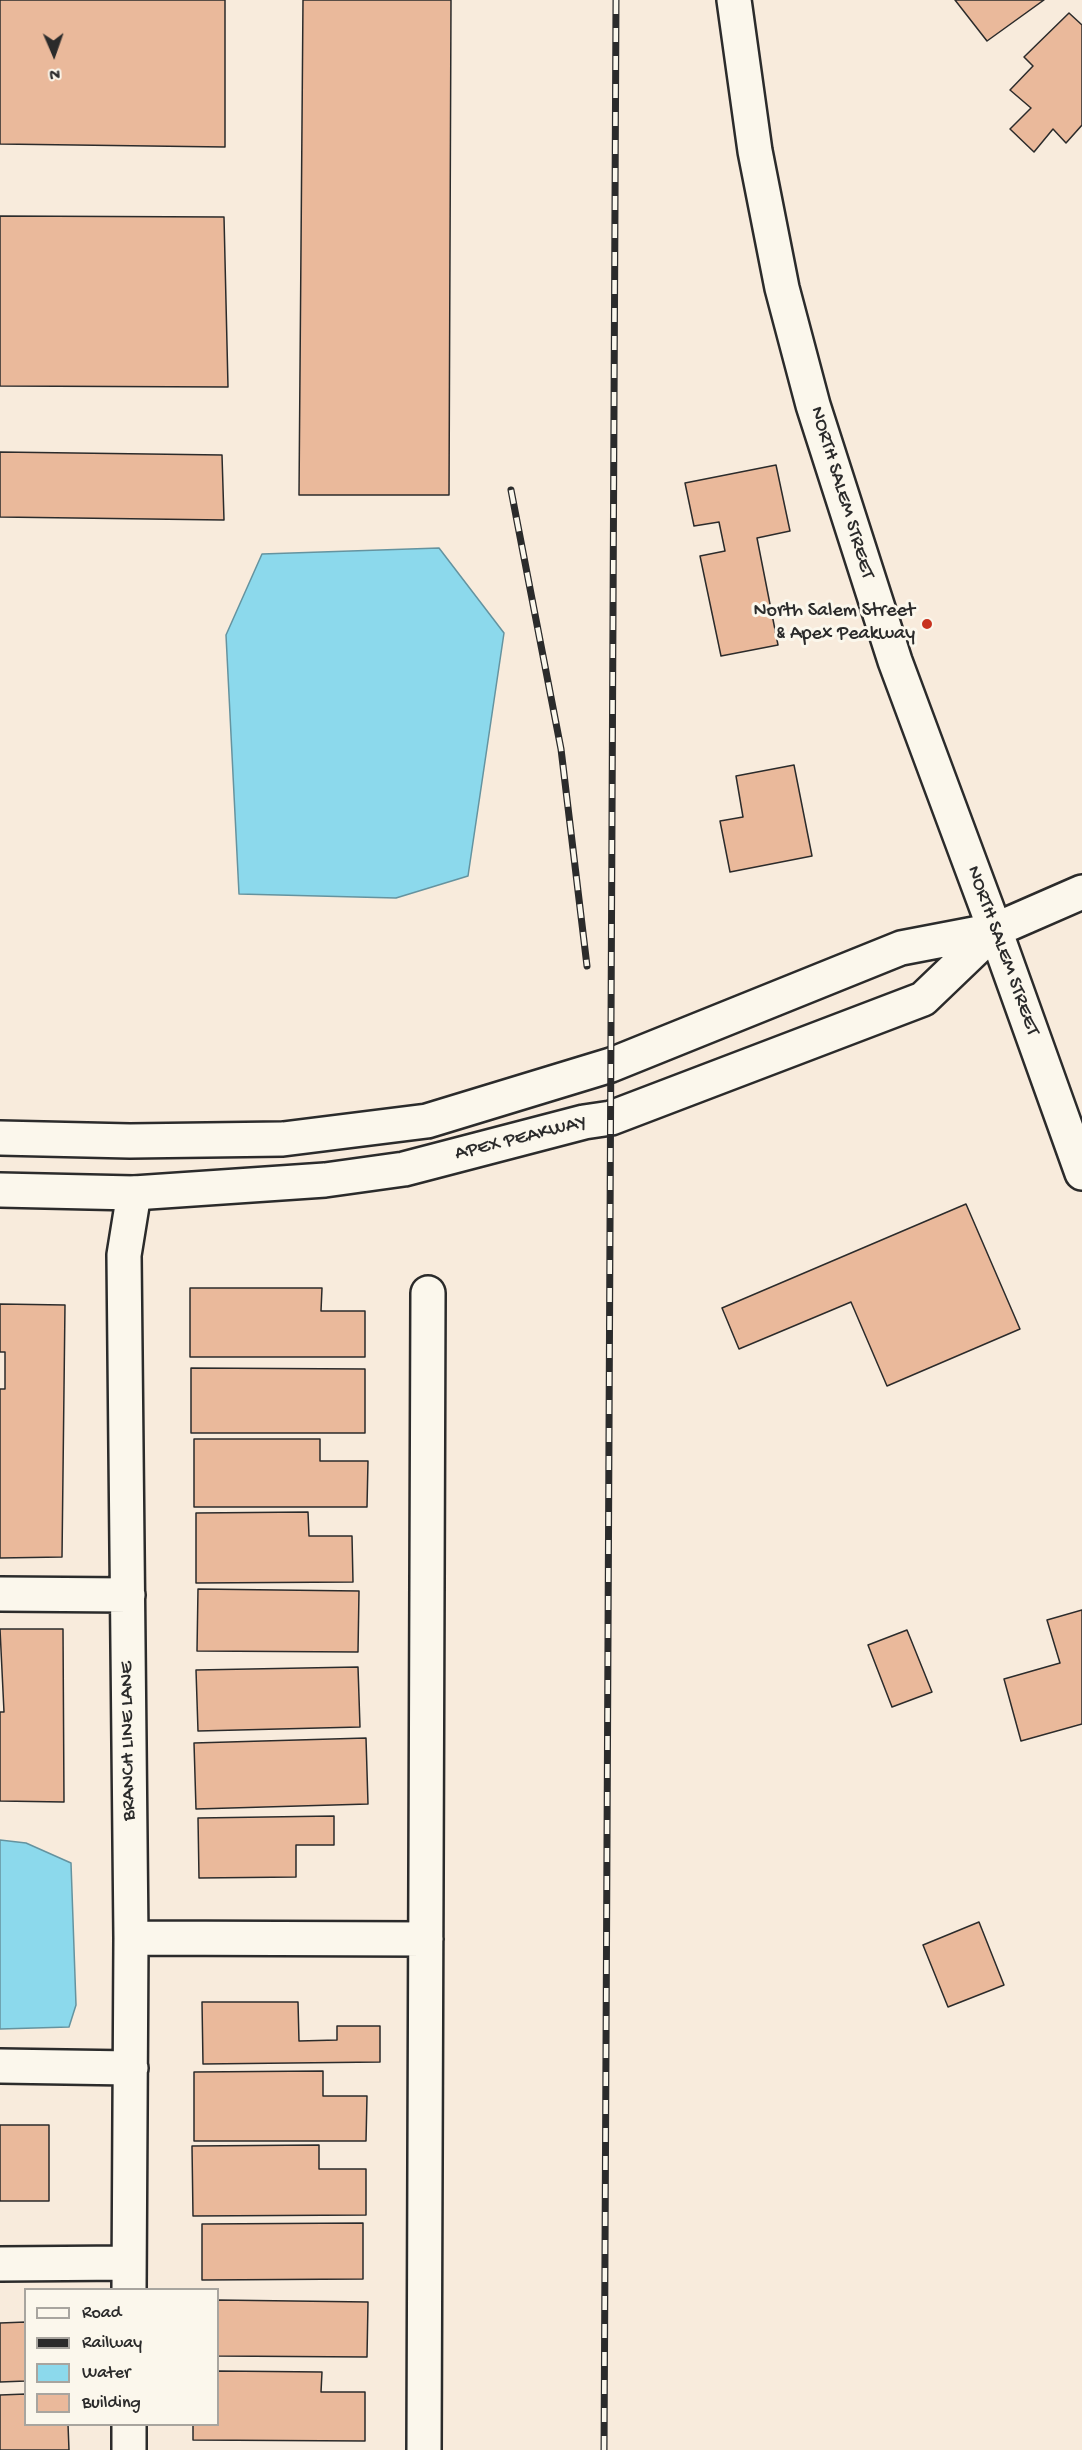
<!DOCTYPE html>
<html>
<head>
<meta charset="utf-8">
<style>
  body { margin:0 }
  #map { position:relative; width:1082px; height:2450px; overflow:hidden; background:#f8ebdc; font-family:"Gochi Hand",sans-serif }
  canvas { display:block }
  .legend { position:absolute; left:24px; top:2288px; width:195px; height:138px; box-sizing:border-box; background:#fbf7ec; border:2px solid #a8a59f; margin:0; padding:8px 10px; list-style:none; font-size:18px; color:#2b2b2b }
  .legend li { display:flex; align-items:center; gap:12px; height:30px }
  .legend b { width:30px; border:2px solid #a8a59f }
  .north { position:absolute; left:24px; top:24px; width:60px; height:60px; -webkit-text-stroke:4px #fbf7ec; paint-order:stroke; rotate:178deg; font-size:16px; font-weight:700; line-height:24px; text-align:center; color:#2b2b2b }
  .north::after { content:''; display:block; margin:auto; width:21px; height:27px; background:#2b2b2b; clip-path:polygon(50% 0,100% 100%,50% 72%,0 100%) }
</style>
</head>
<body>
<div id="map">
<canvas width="1082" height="2450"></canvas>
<ul class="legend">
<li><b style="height:8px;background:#fbf7ec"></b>Road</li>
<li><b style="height:8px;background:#2b2b2b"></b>Railway</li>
<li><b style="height:16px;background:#8cd9ec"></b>Water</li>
<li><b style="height:16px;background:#eab99b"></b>Building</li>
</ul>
<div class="north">N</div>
</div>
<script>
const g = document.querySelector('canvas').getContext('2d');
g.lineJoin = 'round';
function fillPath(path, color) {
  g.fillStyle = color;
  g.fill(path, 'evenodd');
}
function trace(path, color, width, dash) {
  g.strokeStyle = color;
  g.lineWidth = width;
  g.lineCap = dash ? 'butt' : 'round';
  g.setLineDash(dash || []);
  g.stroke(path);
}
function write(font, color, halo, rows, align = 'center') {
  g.font = font + ' "Gochi Hand",sans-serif';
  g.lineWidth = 6;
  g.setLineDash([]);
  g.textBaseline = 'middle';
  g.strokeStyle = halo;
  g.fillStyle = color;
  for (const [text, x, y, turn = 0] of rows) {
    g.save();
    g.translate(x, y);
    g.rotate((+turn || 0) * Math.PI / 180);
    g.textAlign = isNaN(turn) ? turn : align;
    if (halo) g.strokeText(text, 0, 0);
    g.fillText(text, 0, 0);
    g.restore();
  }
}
const water = new Path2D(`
  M439 548 504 633 468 876 396 898 239 894 226 635 262 554Z
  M0 1840 26 1843 71 1863 76 2005 69 2027 0 2029Z`);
const building = new Path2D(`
  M0 0H225V147L0 144Z
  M303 0H451L449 495H299Z
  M955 0H1044L987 41Z
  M1069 13 1082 25V125L1066 143 1053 129 1034 152 1010 129 1031 108 1010 90 1033 66 1024 57Z
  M0 216 224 217 228 387 0 386Z
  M0 452 222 455 224 520 0 517Z
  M776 465 790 531 757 538 778 645 721 656 700 556 725 551 719 522 694 526 685 483Z
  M794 765 812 856 730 872 720 821 743 817 736 776Z
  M966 1204 1020 1329 887 1386 851 1302 739 1349 722 1308Z
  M190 1288H322L321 1311H365V1357H190Z
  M0 1304 65 1305 62 1557 0 1558V1389H5V1352H0Z
  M191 1368 365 1369V1433H191Z
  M194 1439H320V1461H368L367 1507H194Z
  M308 1512 309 1536H352L353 1582 196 1583V1513Z
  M198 1589 359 1591 358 1652 197 1651Z
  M1082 1610V1724L1021 1741 1004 1679 1060 1663 1047 1620Z
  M0 1629H63L64 1802 0 1801V1712H4Z
  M907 1630 932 1692 892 1707 868 1645Z
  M358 1667 360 1727 198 1731 196 1670Z
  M366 1738 368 1804 196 1809 194 1743Z
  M334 1816V1845H296V1877L199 1878 198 1818Z
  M979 1922 1004 1985 948 2007 923 1945Z
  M202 2002H298L299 2041 337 2040V2026H380V2062L203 2064Z
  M323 2071V2096H367L366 2141H194V2072Z
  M0 2125H49V2201H0Z
  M319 2145V2169H366V2215L193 2216 192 2146Z
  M363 2223V2279L202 2280V2224Z
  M218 2300 368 2302 367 2357 218 2356Z
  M26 2322V2381L0 2382V2323Z
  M218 2371 322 2372 321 2392H365V2441L193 2440V2424H218Z
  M26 2394V2424H68L69 2450H0V2395Z`);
const minor = new Path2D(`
  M0 1594 128 1595
  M131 1938 426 1939
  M0 2066 131 2068
  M0 2264 129 2263
  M129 2290 131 1938 124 1255 134 1193
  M129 2424V2450
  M424 2450 428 1293`);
const major = new Path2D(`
  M734 0 755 151 782 288 813 405 895 661 995 930 1082 1173
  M0 1138 130 1141 283 1139 427 1121 611 1065 901 948 995 930 1082 892
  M0 1190 134 1193 325 1180 404 1169 584 1122 611 1118 923 999 995 930`);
const rail = new Path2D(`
  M511 490 561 749 587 966
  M604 2450 616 0`);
const markers = [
  [927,624,6,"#c8321e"]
];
const streetNames = [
  ["NORTH SALEM STREET",841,493,73],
  ["NORTH SALEM STREET",1002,951,70],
  ["APEX PEAKWAY",521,1139,-14],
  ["BRANCH LINE LANE",129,1741,-91]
];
const poiNames = [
  ["North Salem Street",915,612],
  ["& Apex Peakway",915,635]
];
fillPath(water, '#8cd9ec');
trace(water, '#65939f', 1.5);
fillPath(building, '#eab99b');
trace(building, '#2b2b2b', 1.5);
trace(minor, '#2b2b2b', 38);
trace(major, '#2b2b2b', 38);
trace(minor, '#fbf7ec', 33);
trace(major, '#fbf7ec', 33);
trace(rail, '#2b2b2b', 7);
trace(rail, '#fbf7ec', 4.5, [14]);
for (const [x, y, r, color] of markers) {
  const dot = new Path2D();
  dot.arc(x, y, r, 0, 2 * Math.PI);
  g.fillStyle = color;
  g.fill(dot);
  trace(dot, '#fbf7ec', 2);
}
write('20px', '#2b2b2b', '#fbf7ec', streetNames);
write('20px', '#2b2b2b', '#fbf7ec', poiNames, 'right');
</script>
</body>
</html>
